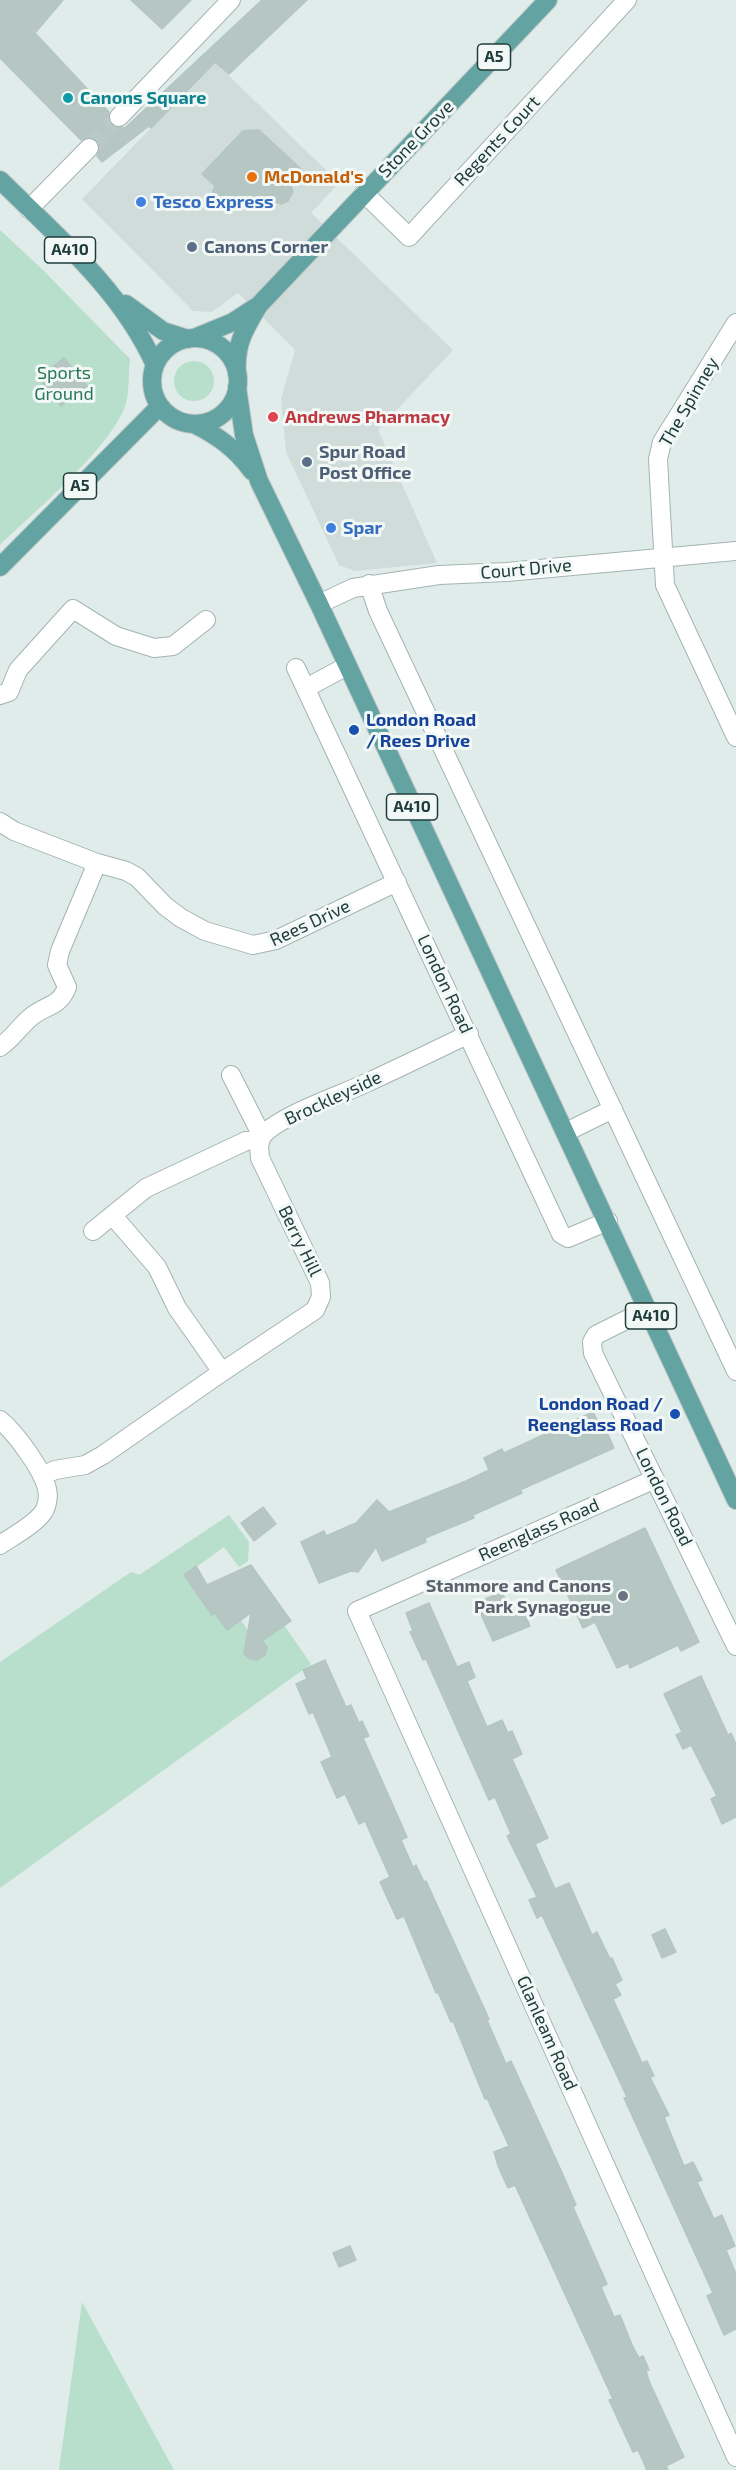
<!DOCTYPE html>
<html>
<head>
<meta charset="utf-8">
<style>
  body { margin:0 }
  canvas { display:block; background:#e0ecea }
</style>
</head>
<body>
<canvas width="736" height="2470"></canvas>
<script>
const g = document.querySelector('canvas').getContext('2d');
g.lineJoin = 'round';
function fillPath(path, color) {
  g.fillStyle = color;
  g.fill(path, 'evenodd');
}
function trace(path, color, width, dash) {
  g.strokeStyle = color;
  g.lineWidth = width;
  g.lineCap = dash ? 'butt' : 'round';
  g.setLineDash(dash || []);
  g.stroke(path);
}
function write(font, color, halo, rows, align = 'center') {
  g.font = font + ' "Exo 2",sans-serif';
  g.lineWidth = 6;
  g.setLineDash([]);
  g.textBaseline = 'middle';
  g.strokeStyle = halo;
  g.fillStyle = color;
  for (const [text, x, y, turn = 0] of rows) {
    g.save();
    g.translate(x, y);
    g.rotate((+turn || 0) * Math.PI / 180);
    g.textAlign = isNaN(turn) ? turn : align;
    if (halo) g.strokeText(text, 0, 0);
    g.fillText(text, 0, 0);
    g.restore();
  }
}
const built = new Path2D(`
  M215 62 339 183 311 213 453 350 378 430 437 563 355 571 339 565 286 452 281 399 295 350 238 293 212 312 193 311 82 199Z`);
const green = new Path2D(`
  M0 230 43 270 130 359C128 374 130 395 124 409 105 453 35 511 0 545Z
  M174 381a20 20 0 1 1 40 0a20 20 0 1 1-40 0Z
  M229 1515 249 1542 248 1561 239 1567 224 1547 184 1576 198 1596 201 1594 227 1630 241 1620 253 1638 250 1659 257 1660 265 1655 267 1647 262 1641 284 1625 311 1664 0 1888V1662L131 1572 139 1575Z
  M82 2302 174 2470H59Z`);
const building = new Path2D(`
  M0 0H63L35 33 109 112 108 120 111 125 125 128 262 0H307L229 74 215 62 151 128 149 126 102 162 97 156 100 150 97 140 91 137 81 140 0 58Z
  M131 0H191L162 29Z
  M259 130 301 169 290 183 293 192 288 201 281 204 271 200 237 202 230 206 221 205 215 200 213 191 215 186 202 174 243 131Z
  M64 358 87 386 61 406 39 378Z
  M593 1412 599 1424 603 1423 614 1448 520 1490 522 1493 473 1515 474 1518 425 1538 426 1542 382 1561 376 1547 358 1572 351 1571 319 1583 301 1542 324 1531 326 1536 356 1523 377 1500 389 1512 466 1481 489 1470 484 1458 502 1449 504 1453Z
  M263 1507 276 1524 254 1541 241 1523Z
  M645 1528 699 1642 681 1651 678 1645 630 1668 628 1663 617 1668 595 1622 583 1628 556 1570Z
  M251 1565 291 1621 262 1641 267 1647 265 1655 257 1660 250 1659 244 1654 251 1613 227 1630 215 1613 212 1615 184 1575 196 1566 207 1585Z
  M502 1592 511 1613 522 1608 530 1626 493 1641 476 1603Z
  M429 1603 457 1667 469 1662 475 1677 467 1681 487 1727 502 1720 508 1733 512 1731 522 1754 512 1759 548 1838 535 1844 555 1889 569 1883 592 1935 597 1932 610 1959 612 1958 622 1980 615 1984 621 1995 613 1999 642 2063 647 2061 654 2076 650 2077 669 2115 664 2117 684 2166 693 2162 702 2180 697 2182 714 2219 722 2215 735 2246 726 2250 736 2274V2329L724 2335 707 2296 713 2293 624 2098 627 2097 542 1915 537 1918 529 1900 537 1897 507 1836 511 1834 495 1797 489 1800 426 1659 423 1660 410 1632 413 1631 406 1613Z
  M325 1660 346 1707 351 1705 359 1723 362 1721 369 1736 363 1738 407 1837 401 1840 413 1867 416 1865 424 1882 426 1881 489 2019 487 2020 506 2064 511 2061 564 2177 576 2205 573 2207 607 2284 601 2287 614 2317 620 2315 632 2345 639 2358 643 2356 649 2370 646 2371 649 2381 684 2457 666 2466 668 2470H647L638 2450 633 2452 609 2400 613 2399 515 2185 508 2188 498 2166 494 2152 509 2146 487 2098 485 2099 453 2021 451 2022 438 1992 436 1993 404 1916 397 1919 380 1882 390 1877 365 1821 359 1824 345 1794 337 1798 321 1762 332 1757 313 1712 309 1714 296 1684 307 1679 303 1670Z
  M701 1676 728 1735 731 1733 736 1744V1817L722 1824 711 1799 717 1796 691 1745 683 1749 676 1735 682 1732 664 1694Z
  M665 1929 676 1952 662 1958 652 1935Z
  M350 2246 356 2260 339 2267 333 2253Z`);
const streetTunnel = new Path2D(`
  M89 148 119 117`);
const street = new Path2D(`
  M119 117 231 0
  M364 193 409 237 627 0
  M29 209 89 148
  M736 323 662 442 658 459 665 585 736 737
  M369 584 378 611 736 1371
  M319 604 353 588 439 575 507 572 736 551
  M296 668 561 1234 568 1238 608 1221
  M306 688 347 666
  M0 695 9 692 18 670 73 609 116 636 154 648 173 646 206 620
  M0 822 14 831 97 863 126 871 137 877 165 906 181 918 205 931 253 945 276 940 397 882
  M0 1047C12 1039 20 1026 31 1017 45 1005 60 1007 67 987L57 965 60 951 97 863
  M231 1075 262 1136C279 1116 338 1096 364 1084 399 1068 434 1051 469 1034
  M566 1132 613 1109
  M113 1216 157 1267 177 1308 222 1372
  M93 1231 146 1188 246 1141 260 1140
  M648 1309 596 1335 592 1342 593 1353 736 1646
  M0 1420C15 1432 43 1470 47 1489 49 1497 47 1509 41 1515 31 1527 13 1536 0 1545
  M42 1476 55 1470 85 1465 103 1455 222 1372 315 1310 321 1297 320 1283 260 1158 259 1145 262 1136
  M655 1479 357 1611 736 2457`);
const primary = new Path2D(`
  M0 180C57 236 122 291 155 365
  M126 304 163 331 188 339
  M194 338 233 322 256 307
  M152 381a43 43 0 1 1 86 0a43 43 0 1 1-86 0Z
  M237 374C235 344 244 330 259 305L548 0
  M237 387 244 435 259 481 319 604 736 1500
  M194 424C218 436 236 449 252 471
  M0 567 160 406`);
const markers = [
  [68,98,6,"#0f9aa8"],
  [252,177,6,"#e8710a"],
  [141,202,6,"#3f7fe0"],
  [192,247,6,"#5c6f8a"],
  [273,417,6,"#e0444e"],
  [307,462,6,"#5c6f8a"],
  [331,528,6,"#3f7fe0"],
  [354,730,6,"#1a4fb4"],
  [675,1414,6,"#1a4fb4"],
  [623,1596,6,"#6b7280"]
];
const shields = [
  [494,57,33],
  [70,250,51],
  [80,486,33],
  [412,807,51],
  [651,1316,51]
];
const shieldNames = [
  ["A5",494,57],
  ["A410",70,250],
  ["A5",80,486],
  ["A410",412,807],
  ["A410",651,1316]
];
const cultureNames = [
  ["Canons Square",80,98]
];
const streetNames = [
  ["Stone Grove",416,139,-46],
  ["Regents Court",497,141,-47],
  ["The Spinney",689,402,-60],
  ["Court Drive",526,569,-5],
  ["Rees Drive",310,923,-25],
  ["London Road",445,984,65],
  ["Brockleyside",333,1098,-25],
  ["Berry Hill",300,1241,64],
  ["London Road",664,1497,64],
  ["Reenglass Road",539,1530,-24],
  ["Glanleam Road",547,2033,66]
];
const foodNames = [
  ["McDonald's",264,177]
];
const shopNames = [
  ["Tesco Express",153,202],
  ["Spar",343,528]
];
const serviceNames = [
  ["Canons Corner",204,247],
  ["Spur Road",319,452],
  ["Post Office",319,473]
];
const parkNames = [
  ["Sports",64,373],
  ["Ground",64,394]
];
const healthNames = [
  ["Andrews Pharmacy",285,417]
];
const transitNames = [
  ["London Road",366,720],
  ["/ Rees Drive",366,741],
  ["London Road /",663,1404,"right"],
  ["Reenglass Road",663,1425,"right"]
];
const worshipNames = [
  ["Stanmore and Canons",611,1586],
  ["Park Synagogue",611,1607]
];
fillPath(built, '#cfdcd9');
fillPath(green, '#b8decc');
fillPath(building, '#b6c7c3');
trace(building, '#b3c6c2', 1.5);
trace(streetTunnel, '#bac9c7', 18, [18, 9]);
trace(street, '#a3b4b2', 20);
trace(primary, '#c1c9c8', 20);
trace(street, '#fff', 18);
trace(primary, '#63a3a2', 18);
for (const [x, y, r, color] of markers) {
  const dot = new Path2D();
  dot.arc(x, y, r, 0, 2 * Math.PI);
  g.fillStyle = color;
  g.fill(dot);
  trace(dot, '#f1f8f6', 2);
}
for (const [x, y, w] of shields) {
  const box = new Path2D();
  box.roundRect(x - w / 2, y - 13, w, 26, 4.5);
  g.fillStyle = '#f1f8f6';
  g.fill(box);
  trace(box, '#203d3c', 1.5);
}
write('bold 16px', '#203d3c', null, shieldNames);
write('bold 18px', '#0d838f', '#f1f8f6', cultureNames, 'left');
write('18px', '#203d3c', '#f1f8f6', streetNames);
write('bold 18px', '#c56008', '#f1f8f6', foodNames, 'left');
write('bold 18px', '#366cbe', '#f1f8f6', shopNames, 'left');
write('bold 18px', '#4e5e75', '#f1f8f6', serviceNames, 'left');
write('18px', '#297659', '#f1f8f6', parkNames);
write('bold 18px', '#be3a42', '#f1f8f6', healthNames, 'left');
write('bold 18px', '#164399', '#f1f8f6', transitNames, 'left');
write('bold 18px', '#5b616d', '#f1f8f6', worshipNames, 'right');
</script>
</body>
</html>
